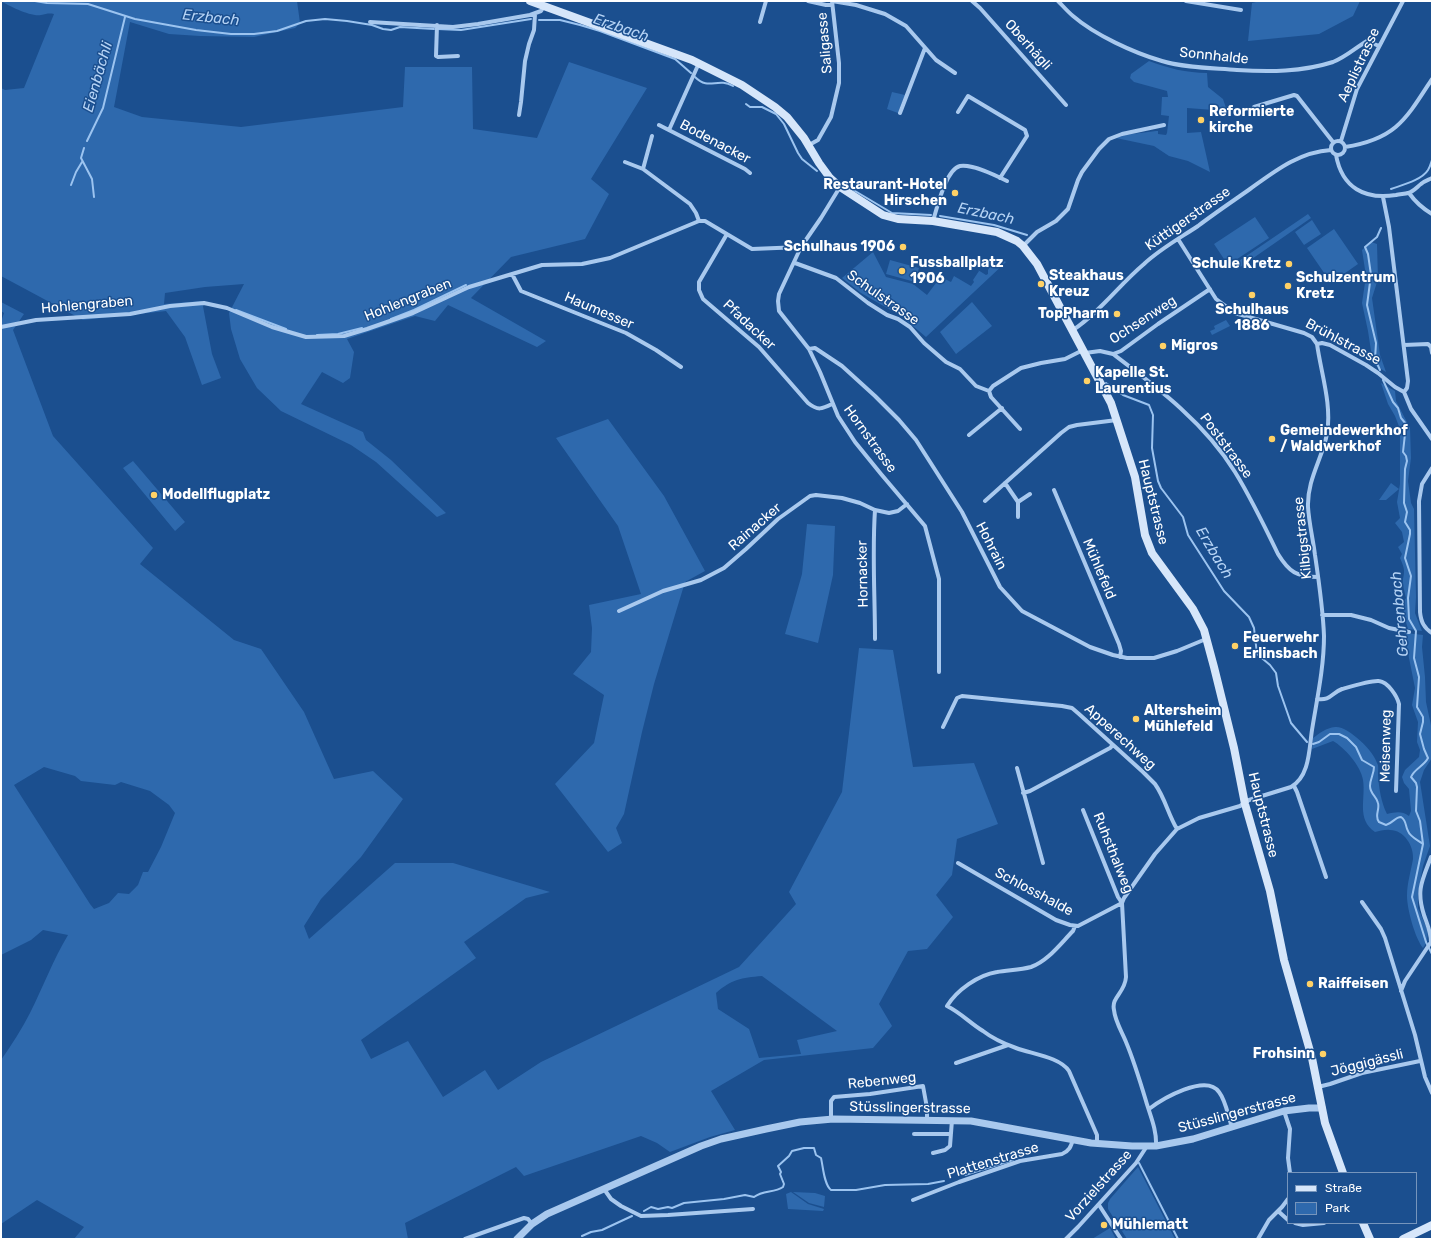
<!DOCTYPE html>
<html>
<head>
<meta charset="utf-8">
<style>
  body { margin:0 }
  #map { position:relative; width:1433px; height:1240px; overflow:hidden; background:#1b4f8f; font-family:Rubik,sans-serif }
  canvas { display:block }
  .frame { position:absolute; inset:0; border:2px solid #fff; pointer-events:none }
  .legend { position:absolute; left:1287px; top:1172px; width:130px; height:52px; box-sizing:border-box; background:#1b4f8f; border:1px solid #7695bc; margin:0; padding:5px 7px; list-style:none; font-size:12px; color:#fff }
  .legend li { display:flex; align-items:center; gap:8px; height:20px }
  .legend b { width:20px; border:1px solid #7695bc }
</style>
</head>
<body>
<div id="map">
<canvas width="1433" height="1240"></canvas>
<div class="frame"></div>
<ul class="legend">
<li><b style="height:5px;background:#d6e6fa"></b>Straße</li>
<li><b style="height:11px;background:#2e69ad"></b>Park</li>
</ul>
</div>
<script>
const g = document.querySelector('canvas').getContext('2d');
g.lineJoin = 'round';
function fillPath(path, color) {
  g.fillStyle = color;
  g.fill(path, 'evenodd');
}
function trace(path, color, width, dash) {
  g.strokeStyle = color;
  g.lineWidth = width;
  g.lineCap = dash ? 'butt' : 'round';
  g.setLineDash(dash || []);
  g.stroke(path);
}
function write(font, color, halo, rows, align = 'center') {
  g.font = font + ' Rubik,sans-serif';
  g.lineWidth = 3;
  g.setLineDash([]);
  g.textBaseline = 'middle';
  g.strokeStyle = halo;
  g.fillStyle = color;
  for (const [text, x, y, turn = 0] of rows) {
    g.save();
    g.translate(x, y);
    g.rotate((+turn || 0) * Math.PI / 180);
    g.textAlign = isNaN(turn) ? turn : align;
    if (halo) g.strokeText(text, 0, 0);
    g.fillText(text, 0, 0);
    g.restore();
  }
}
const green = new Path2D(`
  M1 1H297L300 23 295 28 254 37 200 36 169 34 130 22 114 107 142 117 241 127 403 107 405 67H472L473 129 537 138 569 62 647 88 591 179 609 194 585 239 511 257 471 298 546 341 537 347 448 305 435 321 415 316 347 339 354 352 350 378 343 383 322 372 301 404 363 432 366 440 391 460 446 513 437 517 376 462 351 445 281 411 257 388 240 359 231 329 229 313 244 284 205 287 165 293 164 304 202 301 212 354 221 378 202 385 185 337 166 311 83 320 1 276V88L5 90 24 88 54 14C49 13 46 14 41 15 31 17 9 6 1 1Z
  M1260 1H1360L1353 16 1319 34 1248 41 1252 3Z
  M1149 61C1167 68 1187 73 1207 73L1208 87 1223 99 1227 111 1187 108V133L1201 132 1210 172 1188 161 1169 156 1154 146 1116 138 1124 135 1156 131H1158V134L1166 135 1167 133 1169 116 1161 115 1162 97H1168L1167 91 1134 82 1130 78 1131 74Z
  M892 92 905 95 898 113 887 109Z
  M1308 214 1311 218 1236 270 1233 265Z
  M1255 217 1269 238 1228 265 1214 244Z
  M1312 220 1321 234 1304 245 1295 232Z
  M1334 229 1358 264 1331 283 1307 248Z
  M1371 242 1377 244 1378 279 1372 298 1380 355 1386 372 1373 364 1368 331 1362 303 1366 276 1362 250Z
  M873 252 886 277 913 284 927 295 939 279 943 278 951 282 954 276 971 286 974 282 973 280 979 271 978 270 986 275 988 274V270L991 263 994 264 997 258 1006 262 926 337 901 316 861 293 842 278Z
  M890 260 919 268 915 282 886 274Z
  M1 302 24 314 13 330 53 436 153 548 140 564 234 640 261 649 304 712 334 779 373 771 403 799 361 857 321 899 304 926 309 939 395 863H453L550 892 526 898 464 942 476 958 361 1040 371 1059 408 1041 443 1097 485 1070 498 1090 541 1062 739 967 796 904 789 892 842 792 859 648 893 650 913 767 974 763 998 824 957 839 952 875 936 895 953 917 927 949 908 951 879 1004 892 1026 873 1048 764 1060 711 1091 735 1130 710 1137 670 1152 657 1143 641 1136 524 1176 516 1167 405 1223 408 1239H74L84 1227 37 1200 1 1224V1060C12 1044 22 1029 30 1013 43 987 53 960 68 935L43 930 31 940 1 955V322L4 313 1 311ZM44 767 75 776 81 781 115 785 121 782 150 791 169 805 175 813 161 847 148 872H143L138 885 129 894 118 893 109 903 94 909 90 904 14 785ZM762 976 837 1031 797 1040 801 1054 759 1058 749 1029 718 1009 716 993C732 979 741 978 762 976Z
  M972 302 992 326 956 354 940 332Z
  M1226 320 1230 326 1212 335 1210 331 1215 329 1214 326Z
  M1381 383 1395 391 1396 401 1410 428 1411 458 1408 481 1411 503 1414 509 1416 597 1415 613 1422 631 1408 629C1405 621 1405 613 1402 605L1406 598C1405 593 1402 584 1403 579 1405 569 1404 568 1400 558L1402 554 1398 547 1404 542 1402 532 1395 523 1400 518 1397 502 1400 484V429L1395 416 1388 404Z
  M608 419 664 496 705 571 685 582 654 684 642 732 624 814 616 828 622 843 608 852 555 784 594 743 604 695 573 674 591 652 592 628 589 605 641 594 618 526 556 438Z
  M133 461 185 522 175 531 123 468Z
  M1391 483 1399 489 1386 500H1379Z
  M807 524 835 526 833 575 818 643 785 634 802 574Z
  M1406 633 1423 635 1422 647 1425 677 1426 702 1432 730V758L1424 770 1420 782 1430 846 1423 866 1418 893V908L1428 931 1427 942 1423 948C1415 938 1407 909 1407 896 1407 883 1411 871 1413 859 1414 846 1404 830 1390 830 1386 829 1380 831 1375 832 1356 819 1366 799 1363 780 1361 766 1344 747 1333 741L1312 749 1313 738C1320 733 1326 728 1335 727 1347 725 1374 751 1377 763 1379 766 1378 771 1378 775 1379 788 1381 802 1387 814 1396 812 1402 811 1409 816L1411 811 1409 789 1404 783 1402 777 1405 770 1419 757 1420 750 1417 742 1418 722 1412 705 1415 688 1407 648Z
  M1138 1167 1175 1239H1127L1108 1209V1203L1110 1199Z
  M791 1192 808 1204 824 1209 823 1211 788 1209 786 1194Z
  M793 1192 815 1193 825 1196 824 1207 809 1203Z
  M1110 1228 1116 1239H1092Z`);
const stream = new Path2D(`
  M35 1 47 3 88 4 135 19 196 30 231 34H254L277 31 306 21 325 19 347 21 372 25 383 29 391 30 400 27 434 29
  M539 20H560L580 25 600 31 675 59 691 73
  M438 29 461 30 531 19
  M695 77C709 91 717 77 733 86
  M746 104 750 107H762L776 114 784 124 798 153 802 159 817 171
  M87 141 103 108 125 17
  M84 148 81 158 92 179 94 197
  M71 185 76 172 82 162
  M850 188 892 213 931 215
  M1391 189C1402 185 1422 180 1428 170 1430 167 1431 163 1432 160
  M940 216 994 225 1027 235
  M236 310 286 329
  M391 319 414 310 466 285
  M317 335 338 334 362 328
  M1380 370 1375 359 1376 343 1367 305 1371 275 1368 254 1365 247 1377 237 1381 228
  M1383 380 1393 402 1398 408 1401 418 1406 424V429L1405 434 1403 452 1406 456 1407 461 1405 469 1404 503 1407 512 1405 522 1410 530V534L1405 558 1411 576 1408 598 1409 619 1416 631 1414 658 1419 677 1417 707 1423 717V722L1420 734 1424 749 1428 758C1424 766 1414 769 1411 777L1416 783 1417 787 1416 811 1420 821 1423 844
  M1106 383 1123 395 1149 405 1153 415 1152 448 1158 481 1161 488 1183 517 1188 535 1224 591 1249 617 1254 628 1257 654 1270 665 1276 673 1278 686 1291 723 1307 742
  M1313 744 1319 742 1330 734H1339L1347 738 1356 747 1362 760 1374 767C1374 774 1370 779 1370 786 1370 794 1377 797 1378 803 1380 810 1374 816 1379 822L1386 825C1393 823 1395 817 1401 817 1407 821 1405 826 1408 831 1410 837 1418 840 1423 844L1412 897 1426 942 1432 954
  M1139 1163 1178 1239
  M965 1175 1013 1160
  M644 1211 651 1207 658 1209 668 1207 672 1208 684 1203 724 1199 745 1195 754 1197C763 1190 774 1193 783 1187L784 1184 780 1174 781 1172 778 1166 789 1156 792 1151 804 1148H814L816 1155 821 1158C823 1166 824 1185 831 1190H856L885 1185 928 1184 944 1181
  M582 1236 591 1232 602 1230 632 1216`);
const minor = new Path2D(`
  M808 1 826 5H832
  M832 1 856 5 885 14 906 26 936 60 955 73
  M972 1 980 8 1066 105
  M1058 1C1063 6 1067 11 1073 16 1095 35 1134 53 1162 61 1185 68 1213 68 1237 70 1269 72 1302 72 1333 62 1346 57 1355 48 1367 41L1379 46
  M1186 1 1241 10
  M370 22 453 27 478 24 530 15 541 11 544 6
  M760 22 766 1
  M437 25 436 56 438 57 458 56
  M1254 107 1294 95 1297 96 1333 142
  M958 112 968 96 1025 130 1027 136 1000 178
  M900 113 925 48
  M519 115 521 102 525 61 529 44 534 30 535 14
  M659 125 745 169 750 173
  M669 130 699 63
  M1331 148a7 7 0 1 1 14 0a7 7 0 1 1-14 0Z
  M1341 141 1357 89 1403 1
  M809 145 818 140 831 117 839 83V63L832 1
  M1345 147C1396 139 1406 119 1432 79
  M1336 155C1342 188 1365 200 1396 195 1400 194 1405 194 1408 193 1413 192 1417 187 1421 184 1424 181 1428 180 1432 178
  M625 162 643 169 690 204 696 213 699 221
  M643 169 652 136
  M840 187 821 218 801 247 779 294 778 301 779 311 809 349 820 372 838 416 855 442 881 474 925 526 939 579V672
  M1409 193C1416 203 1422 208 1432 214
  M1383 197 1389 227 1408 381 1407 388 1404 392
  M933 221C937 208 946 169 960 166 973 164 995 175 1007 181
  M727 234 699 282V290L703 299 759 347 808 403C818 411 822 409 832 404
  M1178 239 1216 299 1235 313 1304 333 1312 337 1317 344 1322 343 1330 345 1366 365 1378 373 1395 387 1404 392 1411 409 1432 439
  M1023 246 1037 232 1056 221 1068 209 1078 180 1082 172 1099 149 1109 139 1122 134 1164 125
  M795 263 836 278 868 303 887 315 898 319 910 327 924 343 946 362 960 369 976 386 989 391
  M512 274 521 291 626 333 656 350 681 367
  M1 327 36 320 130 314 170 306 204 303 227 308 272 327 306 337 344 336 367 329 413 313 469 287 542 265 582 264 610 258 699 221H705L752 249 801 247
  M1073 330C1100 312 1119 285 1144 264 1160 249 1180 238 1198 226 1215 213 1233 201 1250 189 1275 171 1299 152 1331 150
  M1404 345 1428 344 1431 347 1432 353
  M809 349 815 348 842 366 875 396 899 420 916 440 962 512 1000 587 1022 611 1090 647 1113 655 1127 658H1154L1177 651 1206 639
  M1085 353 1100 351 1113 354 1121 351 1158 324 1210 289
  M1113 354C1158 388 1205 423 1235 472 1251 498 1265 527 1278 554 1289 572 1297 577 1318 577
  M1020 429 991 397 989 391 993 386 1021 368 1041 363 1065 359 1083 350
  M969 435 1002 408
  M1432 468 1422 484 1419 501 1420 612C1421 622 1424 628 1432 633
  M1005 483 1018 502V517
  M1054 490 1119 644 1121 651 1120 657
  M985 501 1061 433 1069 427 1077 425 1117 420
  M1018 502 1030 494
  M875 510C872 553 875 596 875 639
  M619 611 663 591 701 580 724 568 746 549 778 519 810 496 816 495 842 498 860 503 875 510 889 513 898 511 907 504
  M1322 615H1351L1371 620 1389 628 1409 632
  M1317 699C1331 701 1331 693 1342 689 1349 687 1372 680 1379 681 1388 682 1397 696 1399 704L1396 791
  M943 727 957 698 962 696 1062 706 1072 708 1079 714 1143 772 1155 784C1165 798 1168 814 1177 829
  M1017 768 1043 863
  M1294 786 1297 792 1326 877
  M1023 793 1030 791 1110 748 1113 745
  M958 863 1056 920 1070 925 1078 926 1122 903 1118 897 1083 810
  M1362 902 1381 929 1385 938 1415 1035 1425 1077 1432 1093
  M1075 926 1073 931C1061 943 1048 961 1031 967 1020 970 1008 970 997 972 978 975 957 990 947 1006 961 1013 970 1023 983 1031 992 1038 1005 1044 1016 1048 1032 1054 1060 1057 1069 1071L1097 1135V1144
  M1401 991 1405 981 1431 942C1431 932 1427 924 1424 915 1416 890 1422 881 1431 857
  M956 1063 1008 1045
  M1318 1087 1330 1084 1362 1073 1420 1061
  M1149 1109C1162 1099 1206 1073 1219 1092 1226 1101 1228 1116 1232 1127
  M1284 1111 1290 1129 1288 1158 1290 1173
  M831 1119V1101L834 1097 870 1094 923 1086 927 1108V1120
  M914 1134H951
  M1156 1146C1157 1130 1150 1115 1146 1101 1140 1081 1134 1061 1126 1042 1122 1032 1115 1021 1114 1010 1111 997 1125 993 1126 977L1122 903 1124 898 1155 854 1177 829 1199 818 1240 806 1249 800 1291 787C1310 776 1309 749 1312 730 1317 699 1324 667 1324 636 1323 609 1319 582 1315 555 1313 539 1309 523 1308 507 1307 480 1322 459 1327 434 1332 404 1321 373 1317 344
  M933 1153 945 1150 950 1146 952 1120
  M604 1189 611 1199 621 1206 641 1216 668 1215 753 1209
  M913 1200 959 1182 1020 1161 1062 1154C1069 1151 1071 1147 1073 1139
  M1099 1205 1121 1239
  M1278 1211 1288 1220
  M1295 1223 1303 1225 1324 1223
  M465 1239 524 1218 528 1219 532 1224
  M1066 1239 1078 1227 1136 1163 1147 1146
  M1258 1239 1269 1220 1282 1207 1288 1199`);
const tertiary = new Path2D(`
  M517 1239 532 1224 547 1214 701 1146 721 1139 766 1129 800 1122 833 1119 971 1121 1091 1143 1132 1146H1156L1193 1139 1284 1111 1309 1108H1322`);
const secondary = new Path2D(`
  M530 1 692 60 742 85 775 107 787 117 804 138 819 163 830 178 840 187 883 215 898 219 933 221 997 232 1017 241 1023 246 1037 264 1111 403 1135 477 1145 535 1152 553 1193 609 1204 630 1214 667 1234 748 1245 804 1270 891 1284 960 1312 1058 1325 1123 1343 1173
  M1363 1223 1370 1239
  M1403 1239 1432 1225`);
const markers = [
  [1201,120,4,"#ffd166"],
  [955,193,4,"#ffd166"],
  [903,247,4,"#ffd166"],
  [1289,264,4,"#ffd166"],
  [902,271,4,"#ffd166"],
  [1041,284,4,"#ffd166"],
  [1288,286,4,"#ffd166"],
  [1252,295,4,"#ffd166"],
  [1117,314,4,"#ffd166"],
  [1163,346,4,"#ffd166"],
  [1087,381,4,"#ffd166"],
  [1272,439,4,"#ffd166"],
  [154,495,4,"#ffd166"],
  [1235,646,4,"#ffd166"],
  [1136,719,4,"#ffd166"],
  [1310,984,4,"#ffd166"],
  [1323,1054,4,"#ffd166"],
  [1104,1225,4,"#ffd166"]
];
const streetNames = [
  ["Saligasse",825,43,-95],
  ["Oberhägli",1028,45,48],
  ["Sonnhalde",1214,56,6],
  ["Aeplistrasse",1359,65,-65],
  ["Bodenacker",715,142,28],
  ["Küttigerstrasse",1188,219,-35],
  ["Schulstrasse",883,298,35],
  ["Hohlengraben",408,300,-22],
  ["Hohlengraben",87,305,-5],
  ["Haumesser",599,311,23],
  ["Ochsenweg",1143,320,-33],
  ["Pfadacker",749,325,43],
  ["Brühlstrasse",1343,342,28],
  ["Hornstrasse",870,439,54],
  ["Poststrasse",1226,446,53],
  ["Hauptstrasse",1153,502,76],
  ["Rainacker",755,527,-41],
  ["Kilbigstrasse",1303,538,-96],
  ["Hohrain",991,546,63],
  ["Mühlefeld",1099,569,67],
  ["Hornacker",863,574,-91],
  ["Apperechweg",1120,737,42],
  ["Meisenweg",1386,746,-89],
  ["Hauptstrasse",1263,815,76],
  ["Ruhsthalweg",1113,853,68],
  ["Schlosshalde",1034,892,28],
  ["Jöggigässli",1367,1063,-14],
  ["Rebenweg",882,1081,-6],
  ["Stüsslingerstrasse",910,1108,1],
  ["Stüsslingerstrasse",1237,1113,-15],
  ["Plattenstrasse",993,1161,-17],
  ["Vorzielstrasse",1099,1186,-48]
];
const poiNames = [
  ["Reformierte",1209,112],
  ["kirche",1209,128],
  ["Restaurant-Hotel",947,185,"right"],
  ["Hirschen",947,201,"right"],
  ["Schulhaus 1906",895,247,"right"],
  ["Fussballplatz",910,263],
  ["1906",910,279],
  ["Schule Kretz",1281,264,"right"],
  ["Steakhaus",1049,276],
  ["Kreuz",1049,292],
  ["Schulzentrum",1296,278],
  ["Kretz",1296,294],
  ["Schulhaus",1252,310,"center"],
  ["1886",1252,326,"center"],
  ["TopPharm",1109,314,"right"],
  ["Migros",1171,346],
  ["Kapelle St.",1095,373],
  ["Laurentius",1095,389],
  ["Gemeindewerkhof",1280,431],
  ["/ Waldwerkhof",1280,447],
  ["Modellflugplatz",162,495],
  ["Feuerwehr",1243,638],
  ["Erlinsbach",1243,654],
  ["Altersheim",1144,711],
  ["Mühlefeld",1144,727],
  ["Raiffeisen",1318,984],
  ["Frohsinn",1315,1054,"right"],
  ["Mühlematt",1112,1225]
];
const waterNames = [
  ["Erzbach",211,18,6],
  ["Erzbach",621,28,19],
  ["Eienbächli",98,77,-74],
  ["Erzbach",986,214,12],
  ["Erzbach",1214,553,59],
  ["Gehrenbach",1400,614,-95]
];
fillPath(green, '#2e69ad');
trace(stream, '#9cc4f0', 2);
trace(minor, '#a9c9ee', 4);
trace(tertiary, '#a9c9ee', 7);
trace(secondary, '#d6e6fa', 8);
for (const [x, y, r, color] of markers) {
  const dot = new Path2D();
  dot.arc(x, y, r, 0, 2 * Math.PI);
  g.fillStyle = color;
  g.fill(dot);
  trace(dot, '#1b4f8f', 1.5);
}
write('14px', '#fff', '#1b4f8f', streetNames);
write('bold 14px', '#fff', '#1b4f8f', poiNames, 'left');
write('italic 15px', '#b5d3f5', '#1b4f8f', waterNames);
</script>
</body>
</html>
